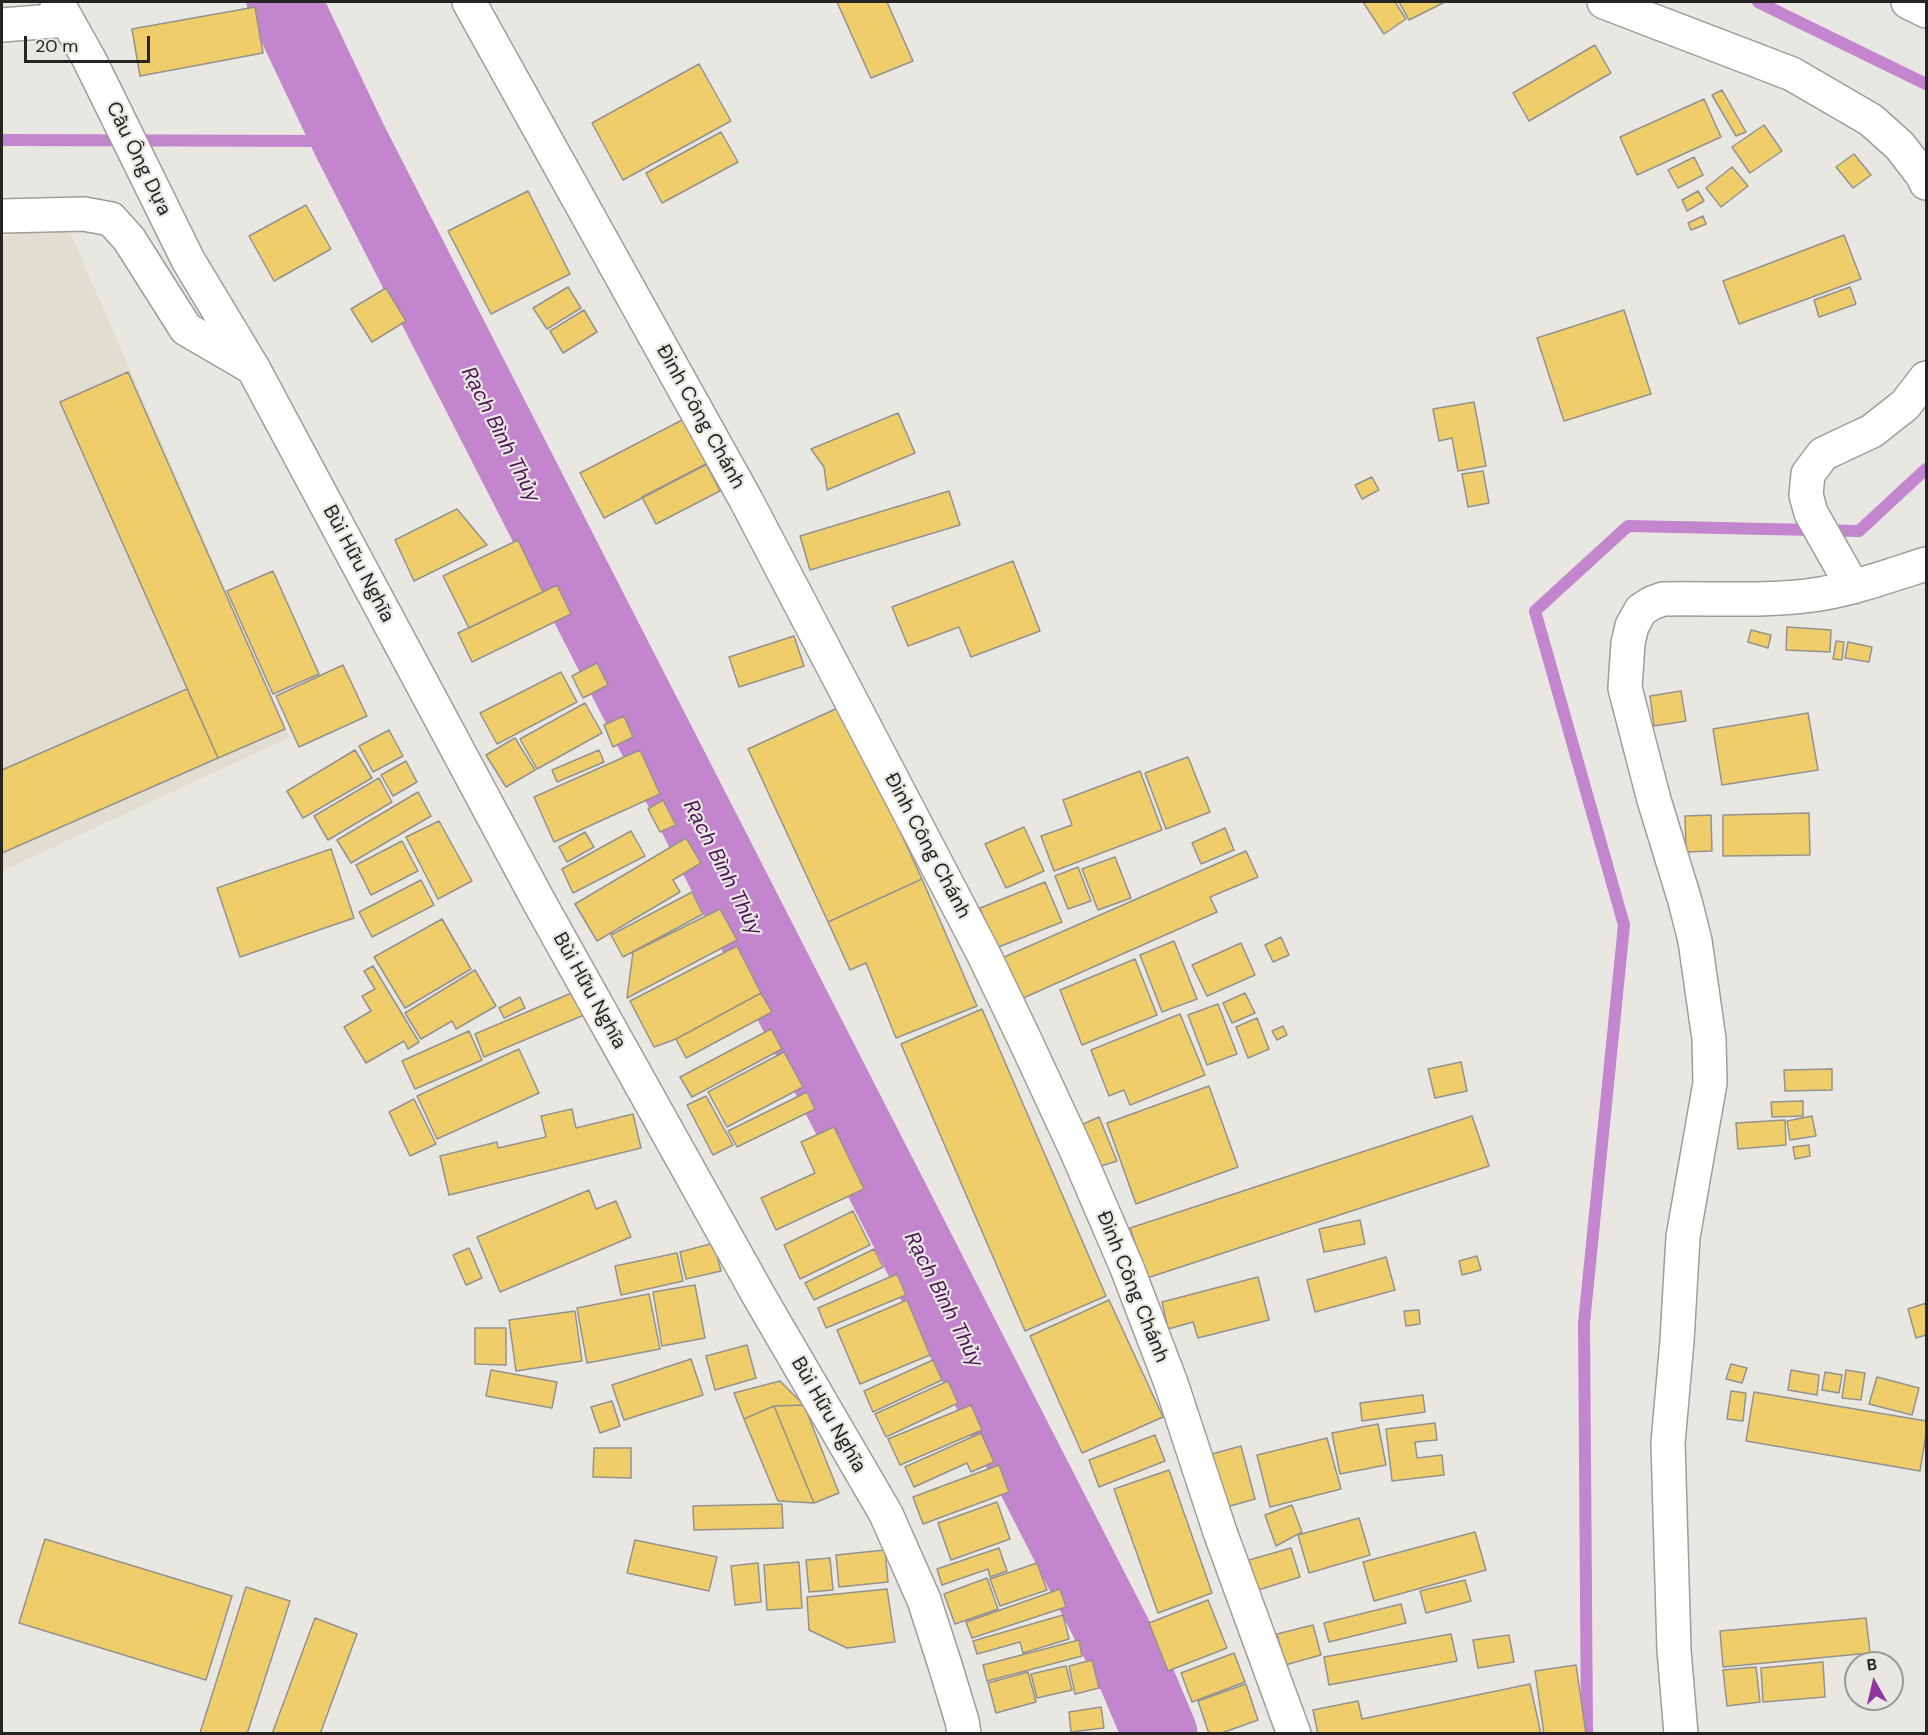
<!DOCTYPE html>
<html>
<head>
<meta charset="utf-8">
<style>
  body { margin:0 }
  #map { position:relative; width:1928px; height:1735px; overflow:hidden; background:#e9e7e2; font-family:"DM Sans",sans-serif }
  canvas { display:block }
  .frame { position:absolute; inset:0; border:3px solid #252422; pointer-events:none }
  .north { position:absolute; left:1844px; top:1651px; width:60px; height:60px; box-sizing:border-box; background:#e9e7e2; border:2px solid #9b9995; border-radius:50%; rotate:352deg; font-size:16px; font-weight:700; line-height:24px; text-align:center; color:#252422 }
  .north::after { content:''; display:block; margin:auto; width:21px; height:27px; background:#9136a0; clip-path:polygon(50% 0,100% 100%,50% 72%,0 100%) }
  .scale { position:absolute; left:24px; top:36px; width:126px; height:27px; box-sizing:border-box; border:3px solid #252422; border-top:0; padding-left:8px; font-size:18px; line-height:21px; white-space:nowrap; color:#252422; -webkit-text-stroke:4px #e9e7e2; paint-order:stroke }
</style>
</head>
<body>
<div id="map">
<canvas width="1928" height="1735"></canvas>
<div class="frame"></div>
<div class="north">B</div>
<div class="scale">20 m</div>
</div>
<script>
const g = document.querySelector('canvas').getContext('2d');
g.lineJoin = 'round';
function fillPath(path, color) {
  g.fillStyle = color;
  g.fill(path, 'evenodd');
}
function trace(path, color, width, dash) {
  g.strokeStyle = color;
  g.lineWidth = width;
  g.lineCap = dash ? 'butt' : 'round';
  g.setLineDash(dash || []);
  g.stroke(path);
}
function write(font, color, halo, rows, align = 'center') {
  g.font = font + ' "DM Sans",sans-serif';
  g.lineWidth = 4.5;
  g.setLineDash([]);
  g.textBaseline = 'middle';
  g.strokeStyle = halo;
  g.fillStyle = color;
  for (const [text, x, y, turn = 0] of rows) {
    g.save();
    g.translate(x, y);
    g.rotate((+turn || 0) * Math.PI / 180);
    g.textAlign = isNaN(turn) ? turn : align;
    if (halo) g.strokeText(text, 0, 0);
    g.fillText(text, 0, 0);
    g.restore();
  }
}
const built = new Path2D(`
  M66 223 290 737 2 871V237Z`);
const stream = new Path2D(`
  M1758 2 1926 84
  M2 140 350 141
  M1587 1734 1584 1323 1624 925 1535 611 1628 526 1859 531 1926 469`);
const river = new Path2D(`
  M284 2 350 141 1136 1677 1160 1734`);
const building = new Path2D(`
  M837 2H887L913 61 871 78Z
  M1363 2H1395L1406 19 1384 34Z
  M1399 2H1445L1409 20Z
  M255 7 263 53 140 76 132 29Z
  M1595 45 1611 73 1529 121 1513 93Z
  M699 64 731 121 623 180 592 123Z
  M1722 90 1746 132 1736 136 1712 95Z
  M1704 99 1721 137 1637 175 1620 137Z
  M1764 125 1782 151 1750 173 1732 147Z
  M721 132 738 162 662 203 646 173Z
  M1854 154 1871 175 1853 188 1836 167Z
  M1694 157 1703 175 1678 188 1668 170Z
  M1732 167 1748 186 1721 207 1706 188Z
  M528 191 570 274 491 314 448 231Z
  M1698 191 1704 201 1687 211 1682 200Z
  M306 205 331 249 274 281 249 236Z
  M1703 216 1706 224 1691 230 1688 223Z
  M1844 235 1861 279 1739 324 1723 281Z
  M568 287 581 308 547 329 533 308Z
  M1850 287 1856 304 1819 317 1814 300Z
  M386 288 406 321 372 342 351 309Z
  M584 310 597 332 563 353 550 331Z
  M1624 310 1651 394 1564 421 1537 338Z
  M128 372 285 729 218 758 60 402Z
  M1474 402 1486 466 1458 471 1452 438 1439 441 1433 409Z
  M898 413 915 453 827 490 824 467 811 449Z
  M686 418 709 463 604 518 580 473Z
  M706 464 720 491 656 524 642 497Z
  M1483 471 1489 503 1468 507 1462 474Z
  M1372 477 1379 490 1362 499 1355 485Z
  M949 491 960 525 810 570 800 536Z
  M457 509 487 545 414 581 395 540Z
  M518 540 543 592 469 628 443 576Z
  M1013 561 1040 631 971 657 959 627 908 646 892 607Z
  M273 571 319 674 273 694 227 591Z
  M557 585 571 614 472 662 458 633Z
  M1787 627 1831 630 1830 652 1786 650Z
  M1751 630 1771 635 1768 648 1748 642Z
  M794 636 804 666 739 687 729 657Z
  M1836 641 1844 642 1842 660 1833 659Z
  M1848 642 1872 647 1869 662 1845 658Z
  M597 663 608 685 583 698 572 676Z
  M343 665 367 716 299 747 276 696Z
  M561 672 577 702 497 744 480 713Z
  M187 689 218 758 2 853V770Z
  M1681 691 1686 721 1654 726 1650 696Z
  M585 703 602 733 537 769 520 739Z
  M842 706 922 879 828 922 748 749Z
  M1808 713 1818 770 1722 785 1713 729Z
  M624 716 633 737 613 747 604 725Z
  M389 730 403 756 373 772 359 746Z
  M515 738 535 770 506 787 486 755Z
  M355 750 372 778 303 818 287 791Z
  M599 750 604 762 557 782 552 770Z
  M640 750 660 794 554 842 534 797Z
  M1188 757 1210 812 1166 829 1145 773Z
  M406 761 417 782 393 796 381 775Z
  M1140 771 1162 830 1054 871 1041 836 1072 825 1063 800Z
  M379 778 392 802 328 840 314 816Z
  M418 792 431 816 351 863 337 840Z
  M663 800 676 825 660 832 648 809Z
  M1809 813 1810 855 1723 856V815Z
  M1711 815 1712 851 1686 852 1685 816Z
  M439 821 472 881 438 899 406 837Z
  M1024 827 1044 871 1006 888 985 844Z
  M1225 828 1234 850 1201 864 1192 843Z
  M631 831 645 856 573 893 562 869Z
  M585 832 594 847 567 862 559 847Z
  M686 838 701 863 673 880 680 892 597 941 575 904Z
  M402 841 418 871 371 895 356 865Z
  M331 849 354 918 240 957 217 888Z
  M1246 851 1258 877 1210 897 1217 912 1021 999 1002 958Z
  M1115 857 1131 898 1098 910 1082 869Z
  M1078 867 1091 901 1068 909 1055 876Z
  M922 879 977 1006 896 1038 866 963 850 970 828 922Z
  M421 880 434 905 372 937 359 912Z
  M1045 882 1062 922 996 948 980 908Z
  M692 892 703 914 623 957 611 935Z
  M720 909 737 940 627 998 633 952Z
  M442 919 471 969 405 1008 374 957Z
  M1281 937 1289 955 1273 962 1265 945Z
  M1174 941 1197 999 1162 1012 1140 955Z
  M1241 943 1255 975 1207 996 1192 965Z
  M737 946 761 993 676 1039 654 1047 630 1001Z
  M1135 959 1157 1015 1082 1045 1060 990Z
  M373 966 419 1042 408 1049 404 1041 366 1063 344 1027 371 1011 362 996 375 989 364 971Z
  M475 970 496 1006 456 1029 452 1021 421 1039 405 1013Z
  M574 992 584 1015 484 1057 475 1034Z
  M761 993 772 1012 686 1058 676 1039Z
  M1245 993 1255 1013 1232 1023 1223 1003Z
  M520 997 525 1008 504 1018 499 1008Z
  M1218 1004 1237 1054 1207 1065 1188 1015Z
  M982 1009 1106 1296 1025 1331 901 1044Z
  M1180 1014 1205 1075 1130 1105 1124 1090 1109 1096 1091 1050Z
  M1257 1018 1269 1049 1248 1058 1236 1027Z
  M1283 1026 1287 1035 1277 1040 1272 1031Z
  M771 1029 782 1049 692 1097 680 1077Z
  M469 1031 482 1060 415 1089 402 1061Z
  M519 1049 539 1093 437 1139 417 1096Z
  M784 1052 803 1087 727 1127 708 1092Z
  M1461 1062 1467 1091 1435 1098 1428 1069Z
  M1832 1069V1090L1785 1091 1784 1070Z
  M1209 1086 1238 1167 1136 1204 1107 1123Z
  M807 1092 815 1109 737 1147 728 1131Z
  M706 1096 733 1145 713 1155 687 1105Z
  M414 1099 436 1144 410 1156 389 1112Z
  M1803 1101V1116L1772 1117 1771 1102Z
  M572 1109 576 1128 633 1114 641 1148 449 1195 440 1156 497 1142 498 1148 546 1137 541 1116Z
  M1472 1116 1489 1166 1147 1278 1130 1228Z
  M1812 1116 1816 1136 1790 1140 1787 1121Z
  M1099 1117 1117 1161 1098 1167 1081 1125Z
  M1785 1120 1786 1145 1738 1149 1736 1123Z
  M834 1127 864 1189 776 1230 761 1198 815 1173 801 1142Z
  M1809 1145 1810 1156 1795 1159 1793 1147Z
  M589 1190 596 1209 616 1201 631 1237 500 1292 477 1237Z
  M853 1211 870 1245 800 1279 784 1245Z
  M1360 1220 1365 1244 1324 1252 1319 1229Z
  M714 1243 721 1271 686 1279 680 1252Z
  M469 1248 482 1278 466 1285 453 1255Z
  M874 1249 883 1267 814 1300 805 1283Z
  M677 1253 683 1281 621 1295 615 1266Z
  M1477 1256 1481 1270 1462 1275 1459 1261Z
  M1386 1257 1395 1290 1315 1312 1307 1280Z
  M897 1274 906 1295 826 1328 818 1308Z
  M1258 1277 1269 1320 1198 1338 1193 1322 1168 1329 1162 1302Z
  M695 1285 705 1338 662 1346 653 1292Z
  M649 1294 660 1349 587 1363 577 1308Z
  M907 1300 930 1355 860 1384 837 1330Z
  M1109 1300 1163 1417 1082 1453 1030 1336Z
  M1926 1303V1335L1916 1338 1908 1309Z
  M1419 1310 1420 1324 1406 1326 1404 1311Z
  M575 1311 582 1361 516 1371 509 1320Z
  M475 1328H506V1365L475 1364Z
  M747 1345 756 1378 715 1390 706 1356Z
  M691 1359 703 1395 624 1420 612 1385Z
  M933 1360 942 1380 873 1412 864 1391Z
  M1731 1364 1747 1368 1742 1383 1726 1379Z
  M491 1370 557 1382 552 1408 486 1396Z
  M1791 1370 1819 1375 1817 1395 1788 1390Z
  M1846 1370 1865 1373 1861 1400 1842 1398Z
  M1825 1372 1842 1375 1839 1393 1822 1390Z
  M1877 1377 1919 1388 1912 1415 1869 1404Z
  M780 1381 804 1405 774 1406 744 1419 734 1393Z
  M948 1381 958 1403 886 1437 875 1414Z
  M1731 1391 1746 1393 1743 1421 1727 1419Z
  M1754 1392 1926 1421V1434L1920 1471 1746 1441Z
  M1423 1395 1425 1412 1362 1421 1360 1403Z
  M612 1401 620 1426 600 1433 591 1407Z
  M804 1405 839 1493 814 1503 774 1406Z
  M971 1405 982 1430 900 1465 888 1439Z
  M774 1406 814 1503 778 1501 744 1419Z
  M1435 1423 1437 1440 1415 1442 1417 1458 1442 1455 1444 1475 1392 1481 1386 1429Z
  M1378 1424 1386 1465 1340 1474 1332 1433Z
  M981 1433 994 1462 971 1472 967 1463 914 1487 905 1467Z
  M1155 1435 1165 1461 1099 1487 1089 1460Z
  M1327 1438 1341 1489 1270 1507 1257 1455Z
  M1241 1446 1255 1499 1227 1507 1212 1454Z
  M594 1448H631V1478L593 1477Z
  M999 1465 1009 1492 923 1524 913 1497Z
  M1169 1470 1212 1593 1158 1613 1114 1489Z
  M997 1502 1010 1539 951 1560 938 1523Z
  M782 1504 783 1528 694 1530 693 1506Z
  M1292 1505 1302 1532 1276 1546 1265 1515Z
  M1359 1518 1370 1555 1309 1573 1298 1535Z
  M1475 1532 1486 1570 1374 1601 1363 1562Z
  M45 1539 232 1596 206 1680 19 1623Z
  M635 1540 717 1557 709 1591 627 1573Z
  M999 1548 1007 1571 990 1577 988 1569 942 1585 937 1569Z
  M1291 1548 1300 1577 1258 1590 1249 1560Z
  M885 1550 888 1582 839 1587 836 1555Z
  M830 1558 833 1590 809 1592 806 1560Z
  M799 1562 802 1608 767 1610 764 1565Z
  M758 1563 761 1602 735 1605 731 1566Z
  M1037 1563 1047 1590 1000 1606 990 1579Z
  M987 1578 998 1609 955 1624 944 1594Z
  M1465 1580 1471 1601 1426 1613 1420 1591Z
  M246 1587 290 1601 247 1734 200 1733Z
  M887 1589 895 1642 847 1648 809 1630 807 1597Z
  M1060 1589 1066 1607 972 1638 966 1622Z
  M1208 1600 1227 1648 1168 1671 1149 1623Z
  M1401 1604 1406 1623 1329 1642 1324 1623Z
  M1063 1615 1069 1639 1023 1653 1020 1642 977 1654 973 1641Z
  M315 1618 357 1634 320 1734H272Z
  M1866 1618 1870 1653 1723 1667 1720 1631Z
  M1313 1625 1321 1655 1285 1665 1277 1634Z
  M1451 1634 1457 1661 1329 1685 1324 1657Z
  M1509 1635 1514 1662 1478 1668 1473 1640Z
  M1079 1640 1082 1656 987 1681 983 1665Z
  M1234 1653 1245 1682 1192 1702 1181 1673Z
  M1092 1660 1099 1688 1075 1694 1069 1666Z
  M1823 1662 1825 1697 1763 1702 1761 1668Z
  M1576 1665 1586 1734H1544L1535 1671Z
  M1066 1666 1072 1690 1037 1698 1031 1674Z
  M1756 1667 1760 1702 1727 1706 1723 1670Z
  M1028 1672 1036 1702 996 1713 988 1683Z
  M1246 1684 1258 1720 1219 1734H1209L1198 1701Z
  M1530 1684 1541 1734H1318L1313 1710 1358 1701 1362 1719Z
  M1101 1707 1104 1728 1071 1732 1069 1712Z`);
const minor = new Path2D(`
  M1604 2 1792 74 1871 120 1900 146 1923 176 1926 183
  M1908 2 1926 11
  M2 25 66 20
  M2 216 84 214 111 219 129 239 186 329 253 368
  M1853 587 1811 513 1806 495 1808 474 1823 454 1872 431 1905 405 1926 378
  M1681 1734 1674 1650 1668 1443 1677 1341 1683 1237 1710 1083 1709 1039 1695 941 1685 901 1654 800 1625 688 1628 643 1632 626 1641 610 1652 603 1663 599C1715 598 1768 602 1820 594 1856 588 1891 575 1926 564`);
const tertiary = new Path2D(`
  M469 2 746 500 983 953 1024 1038 1077 1152 1127 1268 1171 1383 1220 1532 1294 1734`);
const secondary = new Path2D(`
  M57 2 89 59 188 260 253 368 538 900 759 1296 886 1514 924 1600 945 1665 962 1721 964 1734`);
const streetNames = [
  ["Cầu Ông Dựa",138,159,64],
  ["Đinh Công Chánh",700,417,61],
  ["Bùi Hữu Nghĩa",358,564,62],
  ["Đinh Công Chánh",927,846,62],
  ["Bùi Hữu Nghĩa",589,991,61],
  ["Đinh Công Chánh",1132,1287,68],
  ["Bùi Hữu Nghĩa",828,1415,60]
];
const waterNames = [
  ["Rạch Bình Thủy",500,435,63],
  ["Rạch Bình Thủy",722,868,63],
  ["Rạch Bình Thủy",943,1300,63]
];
fillPath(built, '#e1ddd1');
trace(stream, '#c385cd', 12);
trace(river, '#c385cd', 75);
fillPath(building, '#f0cd6b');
trace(building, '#94928e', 1.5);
trace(minor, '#9f9d98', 36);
trace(tertiary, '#9f9d98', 36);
trace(secondary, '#9f9d98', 36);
trace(minor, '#fff', 33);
trace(tertiary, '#fff', 33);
trace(secondary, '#fff', 33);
write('20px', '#252422', '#e9e7e2', streetNames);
write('italic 21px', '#4b1255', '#e9e7e2', waterNames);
</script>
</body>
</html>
